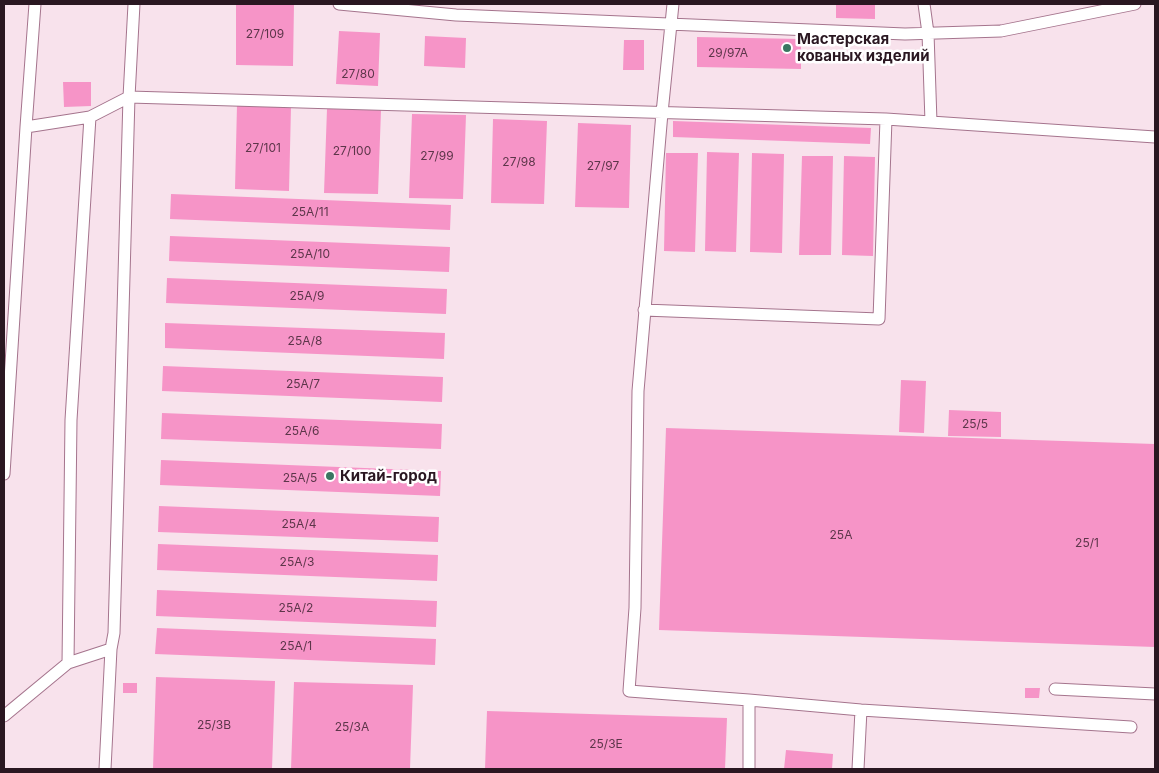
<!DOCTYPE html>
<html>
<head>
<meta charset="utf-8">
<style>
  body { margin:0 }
  #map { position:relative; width:1159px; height:773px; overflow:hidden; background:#f8e2ec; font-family:Inter,sans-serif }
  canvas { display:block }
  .frame { position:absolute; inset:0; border:5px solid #2a1721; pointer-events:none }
</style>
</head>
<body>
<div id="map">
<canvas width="1159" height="773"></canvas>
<div class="frame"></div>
</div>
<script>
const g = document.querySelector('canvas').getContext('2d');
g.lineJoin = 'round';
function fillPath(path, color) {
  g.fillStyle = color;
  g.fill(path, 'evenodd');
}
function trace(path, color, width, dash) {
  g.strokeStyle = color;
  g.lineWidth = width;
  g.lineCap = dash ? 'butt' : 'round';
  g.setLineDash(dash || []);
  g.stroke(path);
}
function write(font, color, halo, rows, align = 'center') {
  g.font = font + ' Inter,sans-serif';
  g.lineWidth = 5;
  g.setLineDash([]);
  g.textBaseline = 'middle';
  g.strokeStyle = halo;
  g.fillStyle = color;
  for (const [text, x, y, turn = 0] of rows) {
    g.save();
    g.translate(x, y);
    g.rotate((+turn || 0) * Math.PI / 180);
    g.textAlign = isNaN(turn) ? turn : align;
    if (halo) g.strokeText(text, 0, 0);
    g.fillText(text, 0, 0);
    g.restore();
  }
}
const building = new Path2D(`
  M236 4H294L293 66 236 65Z
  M836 4H875V19L836 18Z
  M339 31 380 33 378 86 336 84Z
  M425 36 466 38 465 68 424 66Z
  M697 37 801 39V69L697 67Z
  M624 40H644V70H623Z
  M63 82H91V106L64 107Z
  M237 105 291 107 289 191 235 189Z
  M327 109 381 110 378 194 324 193Z
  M412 114 466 115 463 199 409 198Z
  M493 119 547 121 544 204 491 203Z
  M673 121 871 128 870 144 673 137Z
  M578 123 631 125 629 208 575 207Z
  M707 152 739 153 736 252 705 251Z
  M666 153H698L695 252 664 251Z
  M752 153 784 154 782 253 750 252Z
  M802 156H833L831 255H799Z
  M844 156 875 157 873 256 842 255Z
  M171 194 451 205 450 230 170 219Z
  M170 236 450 247 449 272 169 261Z
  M167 278 447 289 446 314 166 303Z
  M165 323 445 333 444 359 165 348Z
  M163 366 443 377 442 402 162 391Z
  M901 380 926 381 924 433 899 432Z
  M949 410 1001 412V437L948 436Z
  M162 413 442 424 441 449 161 439Z
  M666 428 1155 444V647L659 630Z
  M161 460 441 471 440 496 160 485Z
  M159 506 439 517 438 542 158 532Z
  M158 544 438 555 437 581 157 570Z
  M157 590 437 601 436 627 156 616Z
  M157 628 436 639 435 665 155 654Z
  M156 677 275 681 272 769H153Z
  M294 682 413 685 410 769H291Z
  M123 683H137V693H123Z
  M1025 688H1040L1039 698H1025Z
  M487 711 727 718 725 769H485Z
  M786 750 833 754 832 769H784Z`);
const service = new Path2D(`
  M339 4 456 15 905 34 1001 31 1135 4
  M673 4 662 113 638 391 635 608 629 691 749 700 861 710 1131 727
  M924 4 928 33 931 122
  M26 127 90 117 129 97 886 119 1155 137
  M644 310 879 319 886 119
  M4 474 26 127 35 4
  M68 663 71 420 90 117
  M1055 689 1155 694
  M749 700V769
  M4 716 68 663 111 649 114 633 129 97 134 4
  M105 769 111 649
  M858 769 861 710`);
const markers = [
  [787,48,5,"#3a7661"],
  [330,476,5,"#3a7661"]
];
const numberNames = [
  ["27/109",265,34],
  ["29/97А",728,53],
  ["27/80",358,74],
  ["27/101",263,148],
  ["27/100",352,151],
  ["27/99",437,156],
  ["27/98",519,162],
  ["27/97",603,166],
  ["25А/11",310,212],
  ["25А/10",310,254],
  ["25А/9",307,296],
  ["25А/8",305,341],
  ["25А/7",303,384],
  ["25/5",975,424],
  ["25А/6",302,431],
  ["25А/5",300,478],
  ["25А/4",299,524],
  ["25А",841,535],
  ["25/1",1087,543],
  ["25А/3",297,562],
  ["25А/2",296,608],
  ["25А/1",296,646],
  ["25/3В",214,725],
  ["25/3А",352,727],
  ["25/3Е",606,744]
];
const poiNames = [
  ["Мастерская",797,39],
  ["кованых изделий",797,56],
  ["Китай-город",340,476]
];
fillPath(building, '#f694c7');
trace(service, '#a5748d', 13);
trace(service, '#fff', 11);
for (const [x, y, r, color] of markers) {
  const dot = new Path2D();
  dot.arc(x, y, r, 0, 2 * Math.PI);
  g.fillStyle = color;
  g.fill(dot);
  trace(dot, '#fff', 2);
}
write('12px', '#5d364a', null, numberNames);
write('bold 15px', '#2a1721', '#fff', poiNames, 'left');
</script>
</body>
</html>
